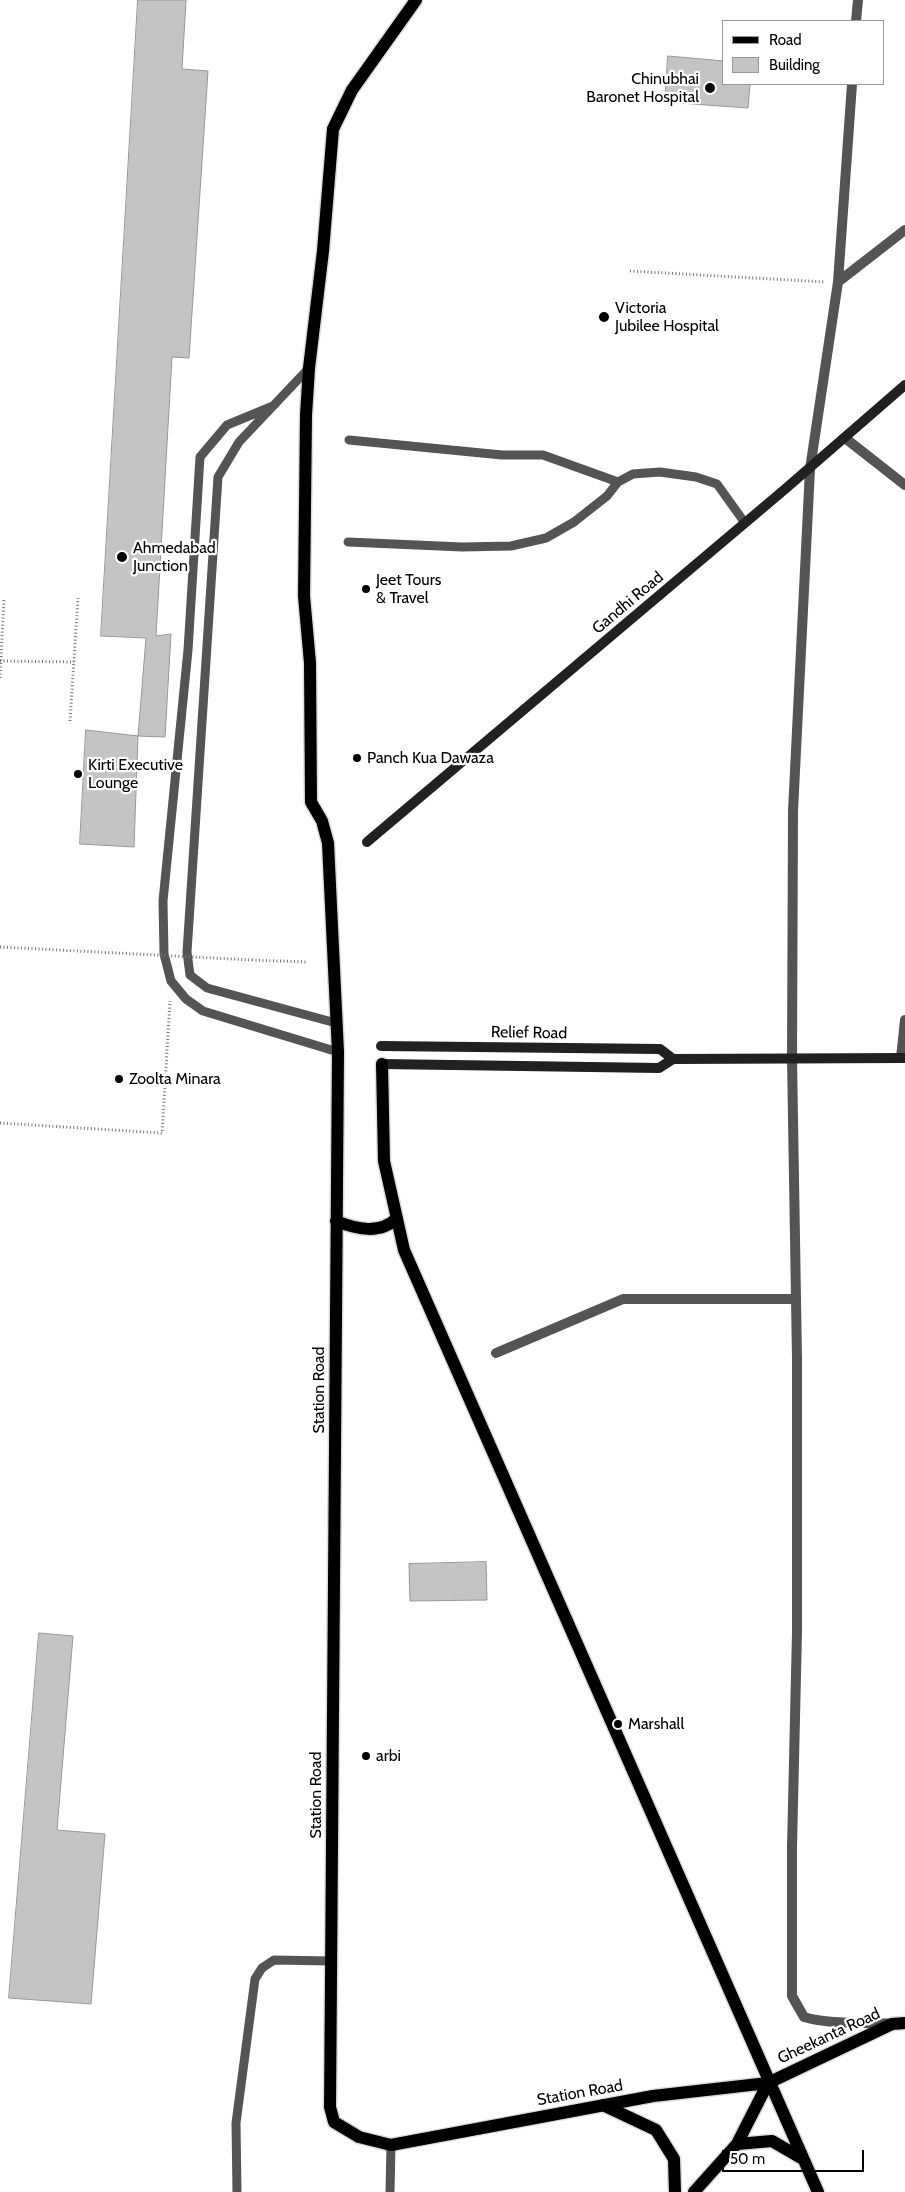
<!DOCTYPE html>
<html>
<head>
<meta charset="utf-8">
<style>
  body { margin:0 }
  #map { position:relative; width:905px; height:2192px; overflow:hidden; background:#fff; font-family:Cabin,sans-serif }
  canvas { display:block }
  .legend { position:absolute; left:722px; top:20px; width:162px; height:65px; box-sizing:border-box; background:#fff; border:1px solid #999; margin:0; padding:6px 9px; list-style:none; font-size:15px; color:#000 }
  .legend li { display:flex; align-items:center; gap:10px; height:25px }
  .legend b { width:25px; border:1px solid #999 }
  .scale { position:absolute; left:722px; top:2150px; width:142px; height:22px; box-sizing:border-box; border:2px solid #000; border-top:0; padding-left:6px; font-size:15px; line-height:18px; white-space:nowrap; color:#000; -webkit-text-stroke:4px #fff; paint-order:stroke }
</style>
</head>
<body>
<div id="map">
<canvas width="905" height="2192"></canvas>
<ul class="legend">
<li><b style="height:6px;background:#000"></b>Road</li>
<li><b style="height:14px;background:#c4c4c4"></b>Building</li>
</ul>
<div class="scale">50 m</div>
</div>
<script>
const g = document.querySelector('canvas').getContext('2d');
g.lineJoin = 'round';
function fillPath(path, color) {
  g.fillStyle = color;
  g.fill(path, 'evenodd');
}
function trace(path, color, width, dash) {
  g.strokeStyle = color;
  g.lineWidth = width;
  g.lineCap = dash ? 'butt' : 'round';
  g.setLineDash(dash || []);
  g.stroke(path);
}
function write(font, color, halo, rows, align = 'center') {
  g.font = font + ' Cabin,sans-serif';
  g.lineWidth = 4.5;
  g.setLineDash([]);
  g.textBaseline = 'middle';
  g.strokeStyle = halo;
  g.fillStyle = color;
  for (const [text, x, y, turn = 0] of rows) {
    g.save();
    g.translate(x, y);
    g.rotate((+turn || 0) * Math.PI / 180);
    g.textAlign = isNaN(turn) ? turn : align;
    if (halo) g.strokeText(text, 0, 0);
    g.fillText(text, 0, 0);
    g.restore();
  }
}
const building = new Path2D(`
  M138 0H186L182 69 208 71 189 358 172 357 156 636 171 634 165 737 138 736 146 638 101 636Z
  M668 56 724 61V84H750L748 108 665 102Z
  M86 730 138 736 134 847 80 844Z
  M486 1562 487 1600 410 1601 409 1564Z
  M39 1633 73 1636 57 1830 105 1834 91 2004 9 1998Z`);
const path = new Path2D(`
  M630 271 825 282
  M0 678 4 599
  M70 721 78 598
  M252 960 306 962
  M0 1123 162 1133 170 1001`);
const lane = new Path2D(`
  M309 368 239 442 218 477 187 952 190 975 207 988 336 1023
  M273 406 227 425 200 457 188 650 163 901 164 954 171 981 186 999 203 1011 338 1052
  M349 440 502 455H543L618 482
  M348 542 462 547 511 546 546 538 574 522 607 496 618 482 633 474 660 472 696 477 717 484 745 523
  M237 2192 236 2123 255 1979 262 1968 274 1960 331 1961
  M390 2192 391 2145`);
const street = new Path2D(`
  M856 21 858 0
  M852 84 838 282 810 469 793 811 792 1058 797 1359V1632L792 1847V1996L804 2017C832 2025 862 2022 892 2024
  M838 282 905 230
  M845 438 905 485
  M901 1058 905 1020
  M496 1353 623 1299H796`);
const secondary = new Path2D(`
  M367 842 784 490 905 385
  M381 1046 660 1049 673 1059
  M382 1064 659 1068 673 1059 905 1058`);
const primary = new Path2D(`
  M416 0 352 90 333 129 323 251 309 368 306 415 304 596 310 663 311 802 322 821 328 843 338 1052 330 2107 334 2122 359 2137 391 2145 653 2096 768 2083 892 2024 905 2023
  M382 1064 384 1161 404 1250 818 2192
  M336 1221C356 1229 380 1235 397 1218
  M603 2105 656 2130 674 2159 675 2192
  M737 2144 772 2141 803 2159
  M694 2192 737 2144 768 2083`);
const pathBridge = new Path2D(`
  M0 661 74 662
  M0 947 252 960`);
const markers = [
  [710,88,6,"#000"],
  [604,317,6,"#000"],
  [122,557,6,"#000"],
  [366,589,5,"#000"],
  [357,758,5,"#000"],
  [78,774,5,"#000"],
  [119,1079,5,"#000"],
  [618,1724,5,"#000"],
  [366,1756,5,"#000"]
];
const poiNames = [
  ["Chinubhai",699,79,"right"],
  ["Baronet Hospital",699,97,"right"],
  ["Victoria",615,308],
  ["Jubilee Hospital",615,326],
  ["Ahmedabad",133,548],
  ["Junction",133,566],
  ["Jeet Tours",376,580],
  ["& Travel",376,598],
  ["Panch Kua Dawaza",367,758],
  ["Kirti Executive",88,765],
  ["Lounge",88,783],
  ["Zoolta Minara",129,1079],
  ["Marshall",628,1724],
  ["arbi",376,1756]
];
const streetNames = [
  ["Gandhi Road",628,603,-40],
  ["Relief Road",529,1033,1],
  ["Station Road",319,1390,-90],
  ["Station Road",316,1795,-90],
  ["Gheekanta Road",829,2036,-25],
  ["Station Road",580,2093,-10]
];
fillPath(building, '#c4c4c4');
trace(building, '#989898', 1);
trace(primary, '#dbdbdb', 15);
trace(path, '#767676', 3, [1, 2.5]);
trace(lane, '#545454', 9);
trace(street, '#545454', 10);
trace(secondary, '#212121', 10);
trace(primary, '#000', 12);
trace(pathBridge, '#767676', 3, [1, 2.5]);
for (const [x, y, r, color] of markers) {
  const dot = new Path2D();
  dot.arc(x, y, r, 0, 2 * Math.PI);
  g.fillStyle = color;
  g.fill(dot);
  trace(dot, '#fff', 2);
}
write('16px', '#000', '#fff', poiNames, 'left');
write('16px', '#000', '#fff', streetNames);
</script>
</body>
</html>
